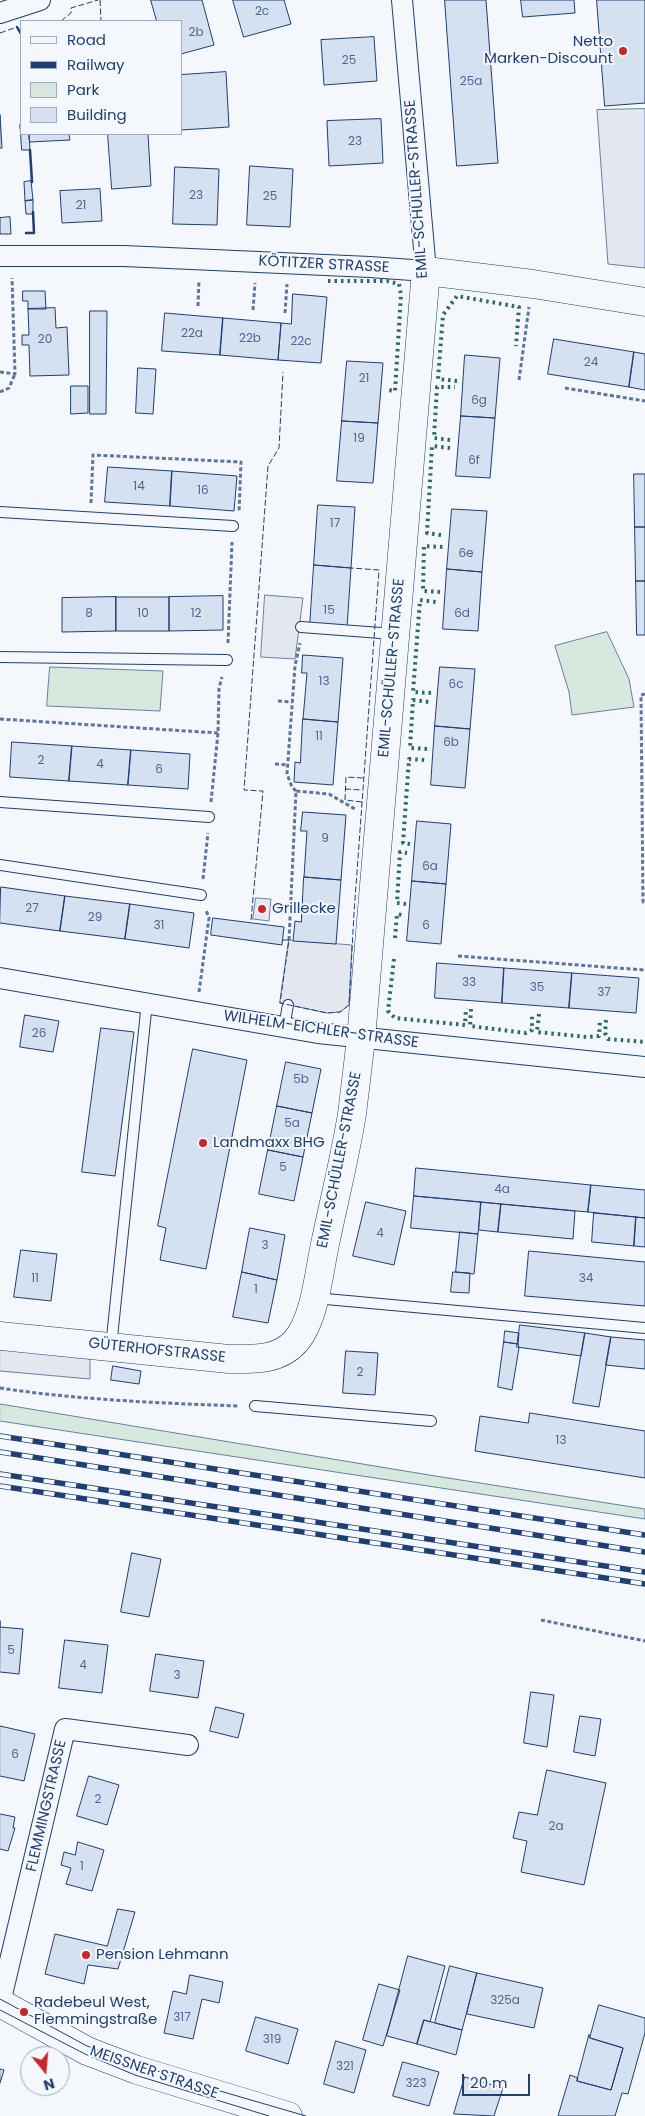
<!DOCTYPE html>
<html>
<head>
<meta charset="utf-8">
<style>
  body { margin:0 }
  #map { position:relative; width:645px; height:2116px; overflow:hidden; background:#f4f7fb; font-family:Poppins,sans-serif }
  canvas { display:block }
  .legend { position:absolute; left:20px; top:20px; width:162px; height:115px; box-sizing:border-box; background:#f4f7fb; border:1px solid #9eadc5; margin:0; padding:6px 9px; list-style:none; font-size:15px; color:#1d3f73 }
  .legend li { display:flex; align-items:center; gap:10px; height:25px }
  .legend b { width:25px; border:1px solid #9eadc5 }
  .north { position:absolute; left:20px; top:2046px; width:50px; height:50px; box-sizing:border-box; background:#f4f7fb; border:1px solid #9eadc5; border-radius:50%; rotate:163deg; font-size:14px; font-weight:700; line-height:20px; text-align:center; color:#1d3f73 }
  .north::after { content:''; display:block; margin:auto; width:18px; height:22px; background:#c62828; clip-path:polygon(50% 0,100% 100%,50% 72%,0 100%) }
  .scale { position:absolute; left:462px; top:2074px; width:68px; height:22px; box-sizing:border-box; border:2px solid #1d3f73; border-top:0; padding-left:6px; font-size:15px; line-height:18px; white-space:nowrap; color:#1d3f73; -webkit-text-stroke:4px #f4f7fb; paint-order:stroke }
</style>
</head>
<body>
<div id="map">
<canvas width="645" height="2116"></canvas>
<ul class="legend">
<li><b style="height:6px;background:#f4f7fb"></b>Road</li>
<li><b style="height:6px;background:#1d3f73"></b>Railway</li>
<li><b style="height:14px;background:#d7e8df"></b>Park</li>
<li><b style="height:14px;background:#d5e0f0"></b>Building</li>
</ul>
<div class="north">N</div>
<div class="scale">20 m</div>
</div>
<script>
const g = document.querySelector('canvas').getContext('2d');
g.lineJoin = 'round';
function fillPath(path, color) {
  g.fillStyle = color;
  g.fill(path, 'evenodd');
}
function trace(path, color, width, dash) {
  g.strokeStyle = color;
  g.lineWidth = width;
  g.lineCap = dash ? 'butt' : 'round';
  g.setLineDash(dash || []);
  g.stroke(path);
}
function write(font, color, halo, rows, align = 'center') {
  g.font = font + ' Poppins,sans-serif';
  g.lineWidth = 4;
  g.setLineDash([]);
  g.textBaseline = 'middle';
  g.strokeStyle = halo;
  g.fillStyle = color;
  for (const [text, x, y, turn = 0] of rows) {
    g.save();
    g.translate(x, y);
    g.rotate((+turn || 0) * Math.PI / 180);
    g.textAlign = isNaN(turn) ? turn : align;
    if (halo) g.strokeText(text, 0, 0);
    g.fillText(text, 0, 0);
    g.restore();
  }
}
const green = new Path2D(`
  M607 632 629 679 634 707 572 715 569 692 555 646Z
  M50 667 163 671 160 711 47 706Z
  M0 1404 429 1475 645 1509V1519L0 1421Z`);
const parking = new Path2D(`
  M645 109V268L608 264 597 110Z
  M265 595 303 598 295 659 261 657Z
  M256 898 271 899 269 921 253 919Z
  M289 940 352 945 349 1005 340 1012 327 1013 280 1003Z
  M0 1348 90 1356V1379L0 1371Z`);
const building = new Path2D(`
  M151 0H202L214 45 181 54V21H157Z
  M233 0H284L291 24 244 37Z
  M445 0H486L498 163 457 166Z
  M521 0H574L575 13 523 17Z
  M597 0H645V103L605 106Z
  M374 37 377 81 324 85 321 40Z
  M226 72 229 127 181 130V75Z
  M0 115 2 148H0Z
  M381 119 383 163 329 166 327 121Z
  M20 125 21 134H29L30 150H22Z
  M29 134H69L70 140 30 142Z
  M108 134H148L151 186 112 189Z
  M250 166 293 169 290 227 247 225Z
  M175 167 219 169 217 225 173 224Z
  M31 181 33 200 25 201 24 182Z
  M100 189 102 221 62 223 60 191Z
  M33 200V214H26L25 201Z
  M10 217 11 234H0V218Z
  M23 291H45L46 309H28V301H23Z
  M293 294 327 297 321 363 278 360 281 323 291 324Z
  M55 308 56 328 67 327 69 375 30 376 29 345H22V335H29L28 309Z
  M90 311H107L106 414H90Z
  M165 313 223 318 220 355 162 351Z
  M223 318 281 323 278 360 220 355Z
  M554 339 634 352 629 387 548 374Z
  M634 352 645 354V390L629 387Z
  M465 355 500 358 495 418 461 416Z
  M347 361 383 363 378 423 342 421Z
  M138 368 156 369 153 414 136 413Z
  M71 386H88V413L71 414Z
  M461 416 495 418 490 478 456 476Z
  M342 421 378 423 373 483 337 481Z
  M108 467 172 471 170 506 105 502Z
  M172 471 237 476 234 511 170 506Z
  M634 474H645V527H635Z
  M318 505 355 507 351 568 314 565Z
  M452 509 487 511 482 572 447 569Z
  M635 527H645V581H636Z
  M314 565 351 568 347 628 310 626Z
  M447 569 482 572 478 631 443 629Z
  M636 581H645V635H637Z
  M223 596V630L169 631V597Z
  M116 597H169V631H116Z
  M116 597V631L62 632V598Z
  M303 655 343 658 338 722 303 719 307 673H302Z
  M440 667 475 669 470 729 435 726Z
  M303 719 338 722 333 785 294 782 295 762 300 763Z
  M435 726 470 729 465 788 431 785Z
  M12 742 72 746 69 781 10 777Z
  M72 746 131 750 128 785 69 781Z
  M131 750 190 754 188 789 128 785Z
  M303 812 346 815 341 880 304 877 307 831H301Z
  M417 821 451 824 446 884 412 881Z
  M304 877 341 880 336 944 293 941 295 921 301 922Z
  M412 881 446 884 441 944 407 941Z
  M1 887 65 896 60 931 0 923Z
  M65 896 130 904 125 939 60 931Z
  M130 904 194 913 189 948 125 939Z
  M213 918 284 927 282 945 211 935Z
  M437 963 504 968 502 1003 435 998Z
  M504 968 572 973 569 1008 502 1003Z
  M572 973 639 978 636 1013 569 1008Z
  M25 1015 59 1021 53 1052 20 1047Z
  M101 1028 134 1032 115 1176 82 1172Z
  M193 1049 247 1060 206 1269 160 1260 166 1228 158 1226Z
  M286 1062 321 1069 312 1113 277 1106Z
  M277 1106 312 1113 303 1157 268 1150Z
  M268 1150 303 1157 294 1201 259 1194Z
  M416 1168 591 1185 588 1212 414 1196Z
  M591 1185 645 1190V1218L588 1212Z
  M414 1196 481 1202 478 1234 411 1228Z
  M366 1202 406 1211 394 1265 353 1256Z
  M481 1202 501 1204 498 1232 479 1230Z
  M501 1204 575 1211 573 1239 498 1232Z
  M594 1213 636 1217 634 1246 592 1242Z
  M636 1217 645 1218V1247L634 1246Z
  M250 1228 285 1235 277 1280 242 1272Z
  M460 1232 478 1234 474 1274 456 1272Z
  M21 1250 57 1254 51 1301 14 1297Z
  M529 1251 645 1262V1306L525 1296Z
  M242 1272 277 1280 268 1323 233 1317Z
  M453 1272 470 1273 469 1293 451 1292Z
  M520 1325 585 1333 581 1356 517 1347Z
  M505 1331 519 1333 518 1344 504 1342Z
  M585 1333 611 1337 599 1407 573 1403Z
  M611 1337 645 1340V1369L606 1365Z
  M504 1342 518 1344 519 1348 512 1390 498 1387Z
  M346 1351 378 1353 375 1395 343 1393Z
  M113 1366 141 1371 139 1384 111 1380Z
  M530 1413 645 1431V1478L475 1451 480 1416 528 1423Z
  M132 1553 161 1559 149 1617 121 1612Z
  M0 1621V1627L23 1629 19 1674 0 1672Z
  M65 1640 108 1645 102 1693 59 1688Z
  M156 1654 204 1661 198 1698 150 1691Z
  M531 1692 554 1695 547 1747 524 1743Z
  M216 1707 244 1714 238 1738 210 1731Z
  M580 1716 601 1719 595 1756 574 1752Z
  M0 1726 35 1734 24 1781 0 1776Z
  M547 1770 606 1783 584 1885 521 1872 527 1841 513 1838 519 1812 537 1815Z
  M89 1776 119 1785 107 1825 77 1816Z
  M0 1814 15 1817 13 1828H15L8 1851 0 1849Z
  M78 1842 104 1850 92 1891 66 1884 71 1868 61 1865 64 1852 75 1855Z
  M118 1909 135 1912 118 1969 88 1965 84 1984 45 1974 55 1934 107 1946Z
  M408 1956 445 1966 430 2022 424 2020 417 2044 387 2036Z
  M450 1966 477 1973 462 2030 435 2023Z
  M477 1973 543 1988 534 2028 467 2014Z
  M190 1975 223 1982 219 2003 202 1999 193 2039 164 2033 173 1991 186 1994Z
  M379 1984 400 1990 383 2046 363 2040Z
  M599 2005 645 2018V2033L628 2094 622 2093 615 2116H558L570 2075 578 2078 577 2081 611 2090 623 2048 590 2038Z
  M256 2017 298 2029 288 2064 246 2051Z
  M424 2020 462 2030 456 2055 417 2044Z
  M589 2035 590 2038 623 2048 611 2090 577 2081Z
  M336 2041 366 2050 354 2093 324 2084Z
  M403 2062 439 2072 429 2106 393 2096Z
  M0 2069 4 2070 0 2083Z
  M465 2077 503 2088 494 2116 454 2114Z`);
const path = new Path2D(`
  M198 306 199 280
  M253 310 255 283
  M285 313 287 284
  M0 372 15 374 12 278
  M519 380 529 307
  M565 388 645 401
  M0 392 9 388 15 374
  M91 503 93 455 241 462 239 512
  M228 643 232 542
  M645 694 641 695 643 902H645
  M278 701 292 702
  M0 719 218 733
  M275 764 288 765
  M296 791 292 787 287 774 295 666 300 643
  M211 802 218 733 219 688 222 677
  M203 879 208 833
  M289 940 296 791 329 794 355 809
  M458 956 645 970
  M199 992 209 918 206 910
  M0 1388C79 1400 159 1403 239 1406
  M541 1620 645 1641`);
const lane = new Path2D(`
  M0 512 233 526
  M301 627 394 634
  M0 657 227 660
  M0 802 209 817
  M0 865 201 895
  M284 1027 288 1005
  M315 1298 645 1328
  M111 1347 147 1002
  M255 1406 431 1421`);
const street = new Path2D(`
  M0 13 40 0
  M0 256H124L370 267 426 271 402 0
  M0 978 318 1033 645 1067
  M0 2003 65 1729 188 1745`);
const secondary = new Path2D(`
  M0 1336 229 1359C252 1359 279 1361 296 1341 315 1319 319 1272 325 1244 334 1201 345 1157 352 1114 355 1089 358 1064 361 1039L426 271 533 284 645 302
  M0 2003 87 2051 137 2070 288 2116`);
const tram = new Path2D(`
  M0 1999 87 2046 189 2082 306 2116
  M0 2010 85 2054 135 2075 269 2116`);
const rail = new Path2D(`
  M0 1436 645 1535
  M0 1452 645 1552
  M0 1474 645 1572
  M0 1486 645 1584`);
const hedge = new Path2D(`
  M328 281H387L399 284 401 295 395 391 388 390
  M457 381 438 379 443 315 457 296 519 307 516 346
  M450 440 434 438 437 387H455
  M441 535 427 533 432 446 450 448
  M440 592 423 591 424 546 443 547
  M431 693 413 692 420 600 436 602
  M427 749 410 748 413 700 429 702
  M410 844 403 843 409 759 425 760
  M406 904 397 903 400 852 407 853
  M395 938 397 914 402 915
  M394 959 388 1011 395 1018 465 1025 466 1008
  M471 1009 470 1026 526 1033 532 1030V1014
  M539 1014 537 1032 587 1037 599 1036 600 1020
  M606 1020 605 1033 608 1039 645 1042`);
const fence = new Path2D(`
  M100 0 101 21
  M61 21 71 13V8L98 0
  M0 33 17 27
  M345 789 362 790
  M362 802 345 800 346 777 363 778
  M251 920 263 791 244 790 268 466 279 448 283 372
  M283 940H289L280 1003 327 1013 340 1012 349 1005 354 913 379 570 351 568`);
const wall = new Path2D(`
  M17 27 21 34
  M30 150 32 182
  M26 233H34L33 212`);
const markers = [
  [623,51,5,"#c62828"],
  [262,909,5,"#c62828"],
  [203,1143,5,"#c62828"],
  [86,1955,5,"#c62828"],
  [24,2012,5,"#c62828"]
];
const numberNames = [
  ["2c",262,12],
  ["2b",196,33],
  ["25",349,61],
  ["25a",471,82],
  ["23",355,142],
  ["23",196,196],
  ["25",270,197],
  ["21",81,206],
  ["22a",192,334],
  ["22b",250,339],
  ["20",45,340],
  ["22c",301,342],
  ["24",591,363],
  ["21",364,379],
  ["6g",479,401],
  ["19",359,439],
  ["6f",474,461],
  ["14",139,487],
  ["16",203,491],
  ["17",335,524],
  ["6e",466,554],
  ["15",329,611],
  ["8",89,614],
  ["10",143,614],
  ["12",196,614],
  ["6d",462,614],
  ["13",324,682],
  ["6c",456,685],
  ["11",319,737],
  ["6b",451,743],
  ["2",41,761],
  ["4",100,765],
  ["6",159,770],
  ["9",325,839],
  ["6a",430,867],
  ["27",32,909],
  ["29",95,918],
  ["31",159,926],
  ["6",426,926],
  ["33",469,983],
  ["35",537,988],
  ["37",604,993],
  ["26",39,1034],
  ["5b",301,1080],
  ["5a",292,1124],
  ["5",283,1168],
  ["4a",502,1190],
  ["4",380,1234],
  ["3",265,1246],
  ["11",35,1279],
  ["34",586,1279],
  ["1",256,1290],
  ["2",360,1373],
  ["13",561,1441],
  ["5",11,1651],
  ["4",83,1666],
  ["3",177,1676],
  ["6",15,1755],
  ["2",98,1800],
  ["2a",556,1827],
  ["1",82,1867],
  ["325a",505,2001],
  ["317",182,2018],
  ["319",272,2040],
  ["321",345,2067],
  ["323",416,2084]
];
const poiNames = [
  ["Netto",613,42,"right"],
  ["Marken-Discount",613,59,"right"],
  ["Grillecke",272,909],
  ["Landmaxx BHG",213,1143],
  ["Pension Lehmann",96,1955],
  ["Radebeul West,",34,2003],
  ["Flemmingstraße",34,2020]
];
const streetNames = [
  ["EMIL-SCHÜLLER-STRASSE",417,189,-94],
  ["KÖTITZER STRASSE",324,265,3],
  ["EMIL-SCHÜLLER-STRASSE",392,668,-85],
  ["WILHELM-EICHLER-STRASSE",321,1030,8],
  ["EMIL-SCHÜLLER-STRASSE",340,1160,-79],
  ["GÜTERHOFSTRASSE",157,1351,6],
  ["FLEMMINGSTRASSE",47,1806,-77],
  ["MEISSNER STRASSE",154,2073,19]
];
fillPath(green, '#d7e8df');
trace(green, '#687fa3', 1);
fillPath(parking, '#e3e8f0');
trace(parking, '#687fa3', 1);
fillPath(building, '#d5e0f0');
trace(building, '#1d3f73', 1);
trace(lane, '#1d3f73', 12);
trace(street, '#1d3f73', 22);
trace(secondary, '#1d3f73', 29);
trace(path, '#5e769c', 3, [4, 2.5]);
trace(lane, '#f4f7fb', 10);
trace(street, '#f4f7fb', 20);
trace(secondary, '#f4f7fb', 28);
trace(tram, '#1d3f73', 1);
trace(rail, '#1d3f73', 5.5);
trace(rail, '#f4f7fb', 4, [11]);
trace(hedge, '#2c6c60', 4, [2.5, 4]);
trace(fence, '#1d3f73', 1, [6, 2.5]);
trace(wall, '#1d3f73', 2.5);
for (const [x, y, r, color] of markers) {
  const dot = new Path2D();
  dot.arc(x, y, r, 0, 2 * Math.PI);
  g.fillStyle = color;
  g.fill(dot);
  trace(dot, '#f4f7fb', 2);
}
write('12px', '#4b6792', null, numberNames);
write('15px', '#1d3f73', '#f4f7fb', poiNames, 'left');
write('15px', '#1d3f73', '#f4f7fb', streetNames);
</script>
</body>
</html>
